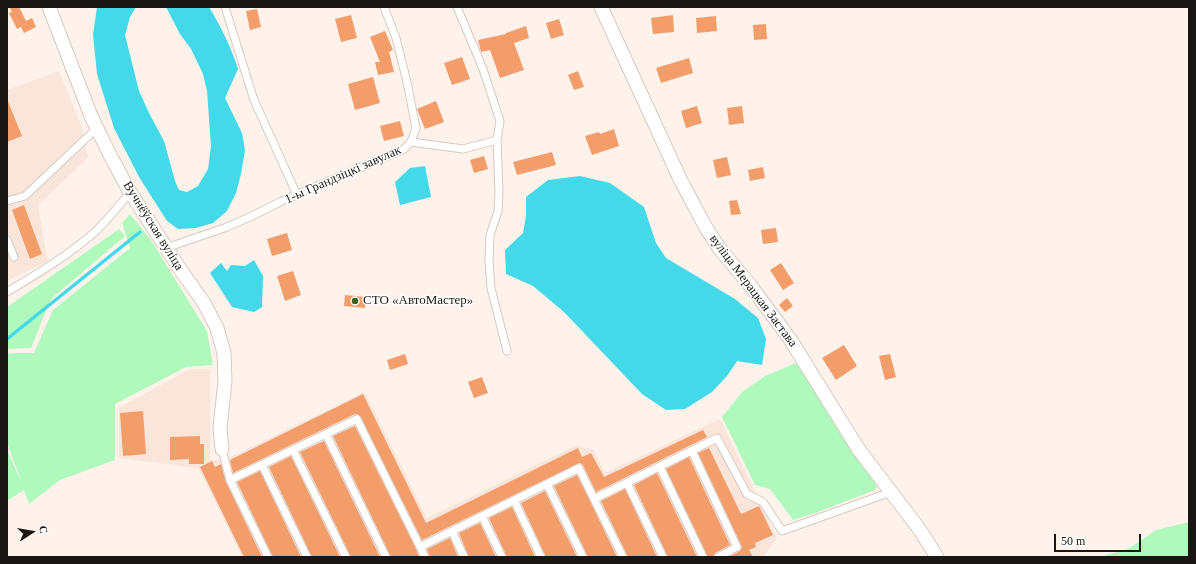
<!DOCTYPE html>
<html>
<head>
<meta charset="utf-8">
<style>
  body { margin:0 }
  #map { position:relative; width:1196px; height:564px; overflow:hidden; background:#fef2eb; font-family:Georgia,serif }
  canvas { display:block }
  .frame { position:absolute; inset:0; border:8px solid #1a1613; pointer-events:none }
  .north { position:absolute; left:12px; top:512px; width:40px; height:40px; -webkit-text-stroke:3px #fff; paint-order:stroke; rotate:78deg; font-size:11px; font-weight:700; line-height:16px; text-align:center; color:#1a1613 }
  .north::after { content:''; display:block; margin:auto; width:14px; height:18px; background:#1a1613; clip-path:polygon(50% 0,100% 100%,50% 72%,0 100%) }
  .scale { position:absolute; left:1054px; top:534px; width:87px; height:18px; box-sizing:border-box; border:2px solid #1a1613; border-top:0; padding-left:5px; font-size:12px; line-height:14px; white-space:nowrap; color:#1a1613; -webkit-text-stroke:3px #fff; paint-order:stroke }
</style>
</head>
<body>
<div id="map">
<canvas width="1196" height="564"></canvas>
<div class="frame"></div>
<div class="north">С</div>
<div class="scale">50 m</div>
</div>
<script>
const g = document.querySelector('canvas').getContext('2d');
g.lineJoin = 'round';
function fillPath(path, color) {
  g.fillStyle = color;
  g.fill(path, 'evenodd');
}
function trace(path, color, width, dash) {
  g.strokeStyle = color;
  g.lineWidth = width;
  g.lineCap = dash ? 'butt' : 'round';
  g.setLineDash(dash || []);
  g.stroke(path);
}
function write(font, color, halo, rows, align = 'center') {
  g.font = font + ' Georgia,serif';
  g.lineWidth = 3;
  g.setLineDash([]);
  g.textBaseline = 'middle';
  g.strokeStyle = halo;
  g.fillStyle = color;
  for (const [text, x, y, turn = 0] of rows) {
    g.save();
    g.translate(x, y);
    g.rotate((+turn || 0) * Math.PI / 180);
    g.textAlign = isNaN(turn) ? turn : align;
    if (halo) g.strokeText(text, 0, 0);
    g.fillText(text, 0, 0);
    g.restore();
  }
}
const built = new Path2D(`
  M59 71 81 125 88 157 38 206 48 261 7 281V90Z
  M190 369H210V461L228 458 365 392 427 518 575 446 593 449 605 473 720 419 777 538 763 557H242L198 467 206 463 196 468 119 458V408Z`);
const green = new Path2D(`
  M130 214 151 240 207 331 213 365 186 367 115 404V460L60 480 29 504 24 490 7 501V450L22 483 7 443V355L10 353H34L53 310 130 248 122 223Z
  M119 229 125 236 51 299 31 348 7 349V307Z
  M796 363 878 482 875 490 818 512 793 520 770 489 755 485 722 417 742 392 765 376Z
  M1189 522V557H1100L1128 549 1156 530Z`);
const water = new Path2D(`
  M97 7H136L130 17 125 35 139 91 149 113 164 141 175 181 179 190 187 192 198 186 208 169 211 146 207 91 203 74 191 49 180 34 166 7H209C221 27 231 47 238 69L225 98 242 133 245 150 241 174 236 193 227 211 213 223 196 228 178 229 167 221 139 177 114 128 97 74 93 35Z
  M425 166 431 197 400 205 395 182 410 168Z
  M580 176 610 183 644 207 656 243 666 258 735 299 758 318 766 339 762 365 737 361 727 376 712 392 685 409 666 410 642 394 564 312 533 286 506 274 505 250 523 233 526 216V197L548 180Z
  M254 260 263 276 262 307 254 312 232 307 210 273 221 263 227 271 231 265 245 266Z`);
const stream = new Path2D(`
  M7 339 140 232`);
const building = new Path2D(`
  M9 7H19L26 21 32 18 36 27 24 33 21 27 17 29 9 13 12 12Z
  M257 9 261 27 250 30 246 11Z
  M351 15 357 38 341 42 335 19Z
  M673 15 674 32 653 34 651 18Z
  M716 16 717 31 697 33 696 18Z
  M559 19 564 35 551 39 546 23Z
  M766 24 767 39 754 40 753 25Z
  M526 26 529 38 514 43 524 70 500 78 490 50 481 52 478 40 506 34V33Z
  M385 31 393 50 389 52 394 72 378 75 375 62H380L370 37Z
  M462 57 470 79 452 85 444 63Z
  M689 58 693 73 661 83 656 68Z
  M578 71 584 87 574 90 568 75Z
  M373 77 380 103 355 110 348 84Z
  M7 99 22 136 7 142Z
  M436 101 444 122 425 129 417 109Z
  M697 106 702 123 686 128 681 111Z
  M742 106 744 123 729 125 727 108Z
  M400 121 404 136 384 141 380 126Z
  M614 129 619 146 592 155 585 136 599 132 600 134Z
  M552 152 556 165 517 175 513 162Z
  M484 156 488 169 474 173 470 160Z
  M727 157 731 175 717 178 713 160Z
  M763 167 765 178 750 181 748 170Z
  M737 200 741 214 731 215 729 201Z
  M24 205 42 254 30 259 12 210Z
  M776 228 778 242 763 244 761 230Z
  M287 233 292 250 272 256 267 239Z
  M781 263 794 283 783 290 770 270Z
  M293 271 301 295 285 301 277 276Z
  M345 295 366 297 365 308 344 306Z
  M787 298 793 306 785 312 779 305Z
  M844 345 857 366 836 380 822 358Z
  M405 354 408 364 390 370 387 360Z
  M890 354 896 377 885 380 879 356Z
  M482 377 488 393 474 398 468 382Z
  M363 394 426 523 578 448 582 457 591 453 604 477 703 430 707 437 596 492 583 465 580 463 577 464 422 540 359 415 355 414 233 473 230 460Z
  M143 411 146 454 123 456 120 413Z
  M355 426 416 549 419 557H391L333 436Z
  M200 436V444H204V464H189V459L170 460V437Z
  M324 441 380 557H351L300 452Z
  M709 448 741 514 759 506 773 535 755 543 756 547 749 550 753 557H729L740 551 742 547 698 453Z
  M291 456 340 557H312L269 467Z
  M689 457 730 545 715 553 713 557H708L666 469Z
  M212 461 215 467 221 464 226 482 262 557H244L200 467Z
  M260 471 301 557H273L237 482Z
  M657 473 697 557H668L634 485Z
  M577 475 590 501 617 557H588L554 486Z
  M625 489 657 557H628L601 501Z
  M545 491 577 557H546L521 503Z
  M512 507 535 557H507L489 518Z
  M480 523 496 557H469L459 533Z
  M450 538 458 557H430L427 549Z`);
const lane = new Path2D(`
  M225 7 254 100 297 195
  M457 7 483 69 500 121 497 140 499 192 498 211 490 235 489 260 491 288 507 351
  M411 142 463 149 497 140
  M7 201 25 196 97 128
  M7 240 14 257
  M166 248 227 227 252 216 280 202 404 149 411 142 416 128 407 82 396 38 384 7
  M7 292C35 275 64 258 89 237 105 224 117 208 130 192
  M326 434 386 557
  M222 449 230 480 268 557
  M293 450 346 557
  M692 451 737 547 718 557
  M262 465 307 557
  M660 467 703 557
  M230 480 357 419 420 547 579 468 594 499 717 438 747 494 763 502 782 531 891 492
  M627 483 663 557
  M547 484 583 557
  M594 499 623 557
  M514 500 541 557
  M482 516 502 557
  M452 531 464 557
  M420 547 425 557`);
const street = new Path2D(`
  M49 7 91 116 110 155 130 192 182 272 204 303 217 328 224 353 225 381 220 428 222 449
  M601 7 681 181 705 226 719 248 750 285 790 339 859 450 920 530 937 557`);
const markers = [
  [355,301,4,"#3e631c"]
];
const streetNames = [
  ["1-ы Грандзіцкі завулак",343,175,-24],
  ["Вучнёўская вуліца",153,226,58],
  ["вуліца Мерацкая Застава",753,291,53]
];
const poiNames = [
  ["СТО «АвтоМастер»",363,301]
];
fillPath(built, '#f9e5da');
fillPath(green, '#b0f9bc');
fillPath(water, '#44d9e8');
trace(stream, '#44d9e8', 3.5);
fillPath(building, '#f39d6a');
trace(lane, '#d5cac3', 9);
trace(street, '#d5cac3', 15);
trace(lane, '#fff', 7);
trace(street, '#fff', 13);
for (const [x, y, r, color] of markers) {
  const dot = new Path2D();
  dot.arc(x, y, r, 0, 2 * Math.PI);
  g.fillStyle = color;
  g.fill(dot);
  trace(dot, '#fff', 1.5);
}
write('13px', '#1a1613', '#fff', streetNames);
write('13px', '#1a1613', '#fff', poiNames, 'left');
</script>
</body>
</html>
